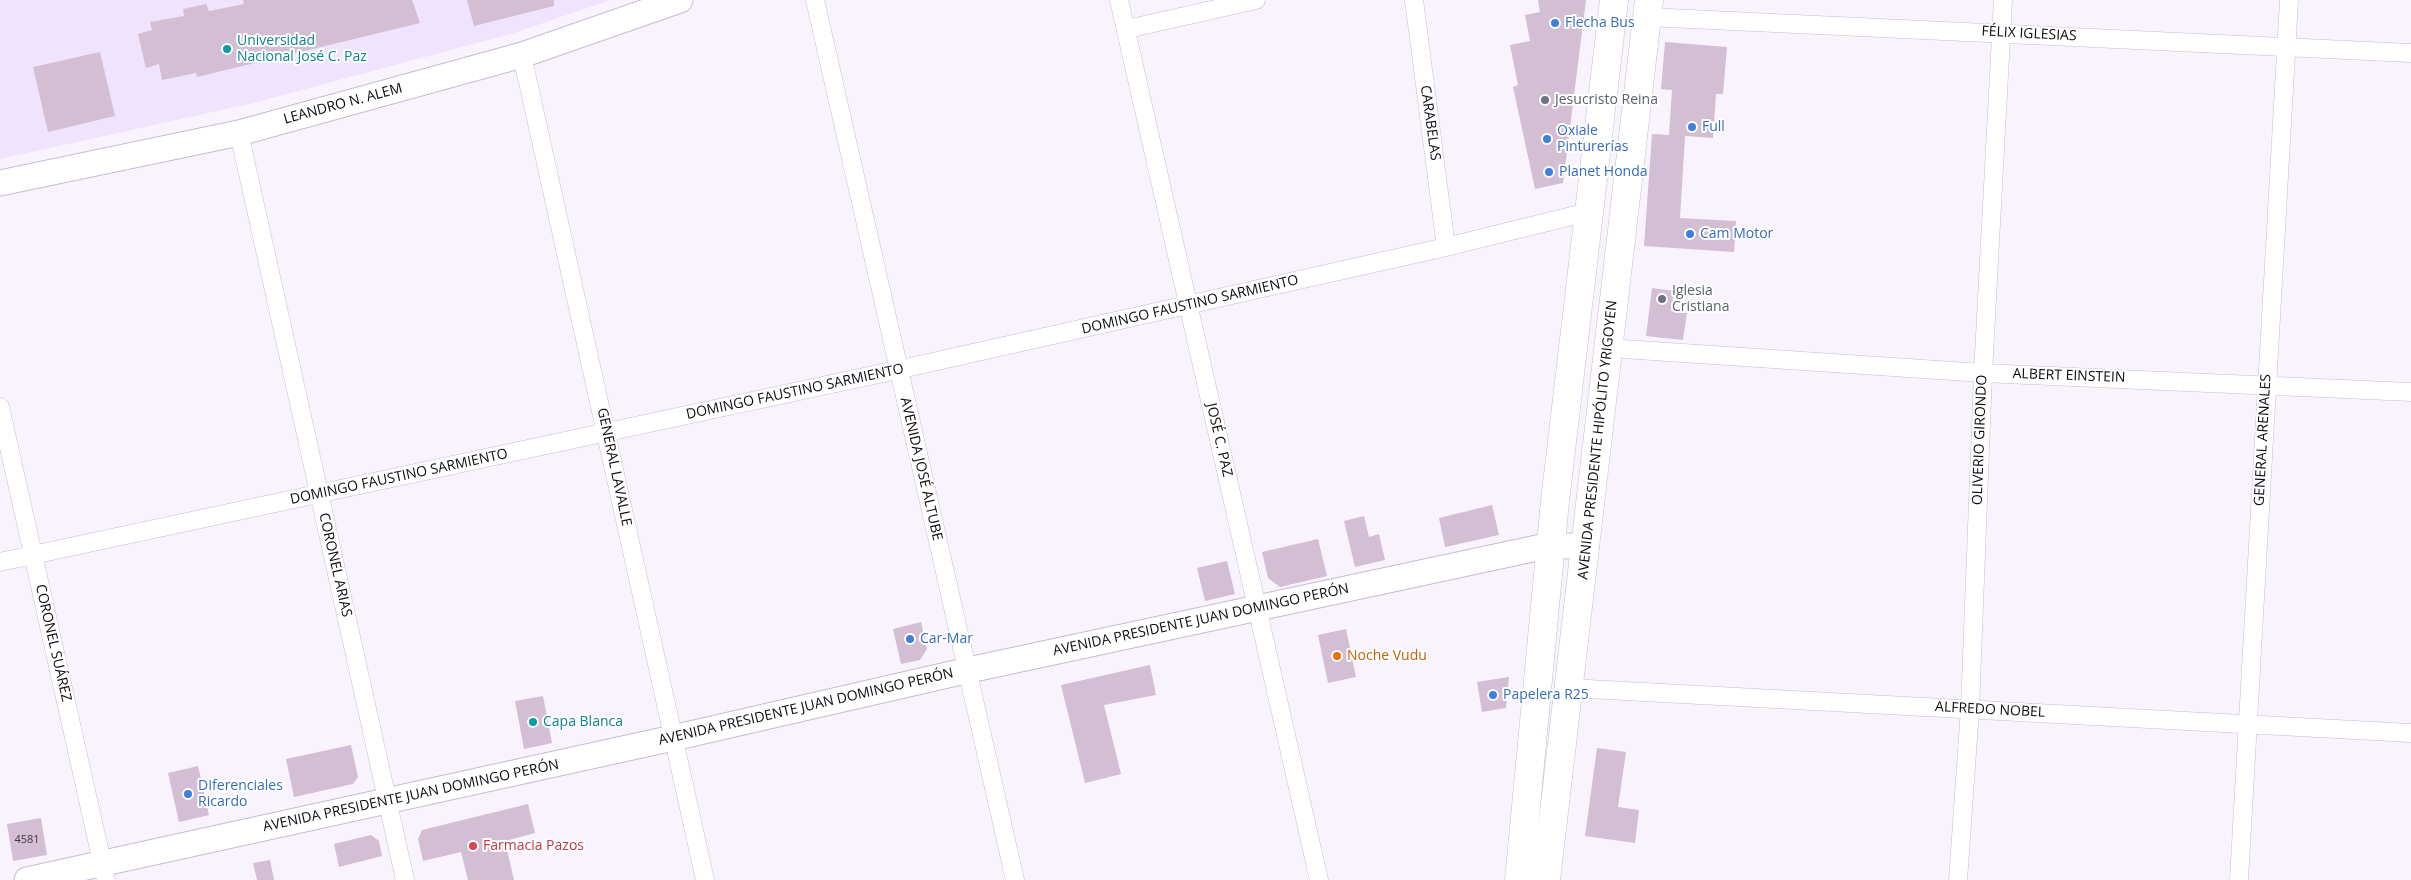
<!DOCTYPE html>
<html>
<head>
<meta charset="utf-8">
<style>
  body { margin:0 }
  canvas { display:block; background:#f8f3fd }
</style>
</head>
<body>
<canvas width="2411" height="880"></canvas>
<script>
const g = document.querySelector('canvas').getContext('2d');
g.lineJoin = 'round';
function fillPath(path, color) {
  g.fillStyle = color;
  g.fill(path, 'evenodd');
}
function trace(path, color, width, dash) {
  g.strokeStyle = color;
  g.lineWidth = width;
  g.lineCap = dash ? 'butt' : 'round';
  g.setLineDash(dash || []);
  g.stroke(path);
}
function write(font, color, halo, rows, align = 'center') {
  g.font = font + ' "Open Sans",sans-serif';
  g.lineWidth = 4;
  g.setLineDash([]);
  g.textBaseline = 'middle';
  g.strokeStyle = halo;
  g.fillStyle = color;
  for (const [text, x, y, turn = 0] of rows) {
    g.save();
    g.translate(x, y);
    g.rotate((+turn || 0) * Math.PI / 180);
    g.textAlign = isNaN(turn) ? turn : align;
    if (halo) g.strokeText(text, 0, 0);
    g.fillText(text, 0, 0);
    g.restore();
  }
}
const built = new Path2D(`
  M0 0H610L514 33 253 103 0 159Z`);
const building = new Path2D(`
  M243 0H412L420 23 197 77 196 73 162 80 159 64 146 68 138 34 152 30 150 22 184 16 183 9 206 4 209 11 244 4Z
  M467 0H554V6L474 26Z
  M1538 0H1586L1563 183 1535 189 1513 87 1518 85 1510 45 1530 41 1525 15 1540 12Z
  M1665 42 1727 47 1723 94H1716L1713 138 1685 136 1680 218 1736 221 1734 252 1644 246 1652 134 1669 135 1672 90 1661 89Z
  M100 52 115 116 48 132 33 67Z
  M1652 288 1674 291 1671 311 1687 313 1683 340 1646 336Z
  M1492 505 1499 535 1445 547 1439 518Z
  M1364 516 1369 537 1379 534 1385 560 1355 567 1344 521Z
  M1318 539 1327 576 1280 587 1268 578 1262 552Z
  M1227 561 1235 594 1205 601 1197 568Z
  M921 622 927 649 920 660 901 664 893 629Z
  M1346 629 1356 677 1328 683 1318 635Z
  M1150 665 1156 695 1104 705 1121 774 1085 783 1061 685Z
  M1509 677 1506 708 1482 712 1477 682Z
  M543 696 552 743 524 749 515 701Z
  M351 745 358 777 353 784 294 797 286 759Z
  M1597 748 1626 752 1618 807 1639 810 1635 843 1585 836Z
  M198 766 209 815 179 822 168 773Z
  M528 804 535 833 505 841 514 880H468L461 852 423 861 418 839 422 830Z
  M41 818 47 855 13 861 7 824Z
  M371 835 379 841 382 856 339 867 334 844Z
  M270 860 274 880H257L253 863Z`);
const street = new Path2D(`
  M815 0 1015 880
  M1119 0 1319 880
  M1414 0 1446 247
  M1647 17 2411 53
  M1127 29 1256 0
  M522 55 705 880
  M239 133 405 880
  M1608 348 1983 373 2411 392
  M0 407 106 880
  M0 562 897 370 1446 247 1588 212
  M1569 688 2411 733
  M1958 880 1970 709 1983 373 2003 0
  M2239 880 2289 0`);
const secondary = new Path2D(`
  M0 183 239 133 522 55 680 0
  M27 880 673 738 969 670 1551 545 1586 547`);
const primary = new Path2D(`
  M1519 880 1555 501 1614 0
  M1546 880 1649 0`);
const markers = [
  [1555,23,5,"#3f7fe0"],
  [227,49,5,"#0f9aa8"],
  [1545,100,5,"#6b7280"],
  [1692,127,5,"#3f7fe0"],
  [1547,139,5,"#3f7fe0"],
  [1549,172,5,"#3f7fe0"],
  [1690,234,5,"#3f7fe0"],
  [1662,299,5,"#6b7280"],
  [910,639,5,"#3f7fe0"],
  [1337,656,5,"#e8710a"],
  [1493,695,5,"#3f7fe0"],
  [533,722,5,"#0f9aa8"],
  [188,794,5,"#3f7fe0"],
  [473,846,5,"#e0444e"]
];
const numberNames = [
  ["4581",27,840]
];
const shopNames = [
  ["Flecha Bus",1565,23],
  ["Full",1702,127],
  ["Oxiale",1557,131],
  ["Pinturerías",1557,147],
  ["Planet Honda",1559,172],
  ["Cam Motor",1700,234],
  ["Car-Mar",920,639],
  ["Papelera R25",1503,695],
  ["DIferenciales",198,786],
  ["Ricardo",198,802]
];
const streetNames = [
  ["FÉLIX IGLESIAS",2029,34,3],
  ["LEANDRO N. ALEM",343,104,-15],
  ["CARABELAS",1430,123,82],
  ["DOMINGO FAUSTINO SARMIENTO",1190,305,-13],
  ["ALBERT EINSTEIN",2069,376,2],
  ["DOMINGO FAUSTINO SARMIENTO",795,392,-12],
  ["JOSÉ C. PAZ",1219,440,77],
  ["AVENIDA PRESIDENTE HIPÓLITO YRIGOYEN",1598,440,-84],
  ["OLIVERIO GIRONDO",1980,440,-88],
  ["GENERAL ARENALES",2263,440,-87],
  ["GENERAL LAVALLE",614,467,78],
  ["AVENIDA JOSÉ ALTUBE",921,469,77],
  ["DOMINGO FAUSTINO SARMIENTO",399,477,-12],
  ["CORONEL ARIAS",335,565,77],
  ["AVENIDA PRESIDENTE JUAN DOMINGO PERÓN",1201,620,-12],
  ["CORONEL SUÁREZ",53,643,77],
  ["AVENIDA PRESIDENTE JUAN DOMINGO PERÓN",806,707,-13],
  ["ALFREDO NOBEL",1990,710,3],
  ["AVENIDA PRESIDENTE JUAN DOMINGO PERÓN",411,796,-12]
];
const cultureNames = [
  ["Universidad",237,41],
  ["Nacional José C. Paz",237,57],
  ["Capa Blanca",543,722]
];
const worshipNames = [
  ["Jesucristo Reina",1555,100],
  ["Iglesia",1672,291],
  ["Cristiana",1672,307]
];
const foodNames = [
  ["Noche Vudu",1347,656]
];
const healthNames = [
  ["Farmacia Pazos",483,846]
];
fillPath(built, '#efe3fd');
fillPath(building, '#d4bed3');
trace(street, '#c7bbd4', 19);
trace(secondary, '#c7bbd4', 27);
trace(primary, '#c7bbd4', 29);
trace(street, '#fff', 18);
trace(secondary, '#fff', 25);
trace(primary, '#fff', 28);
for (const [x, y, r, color] of markers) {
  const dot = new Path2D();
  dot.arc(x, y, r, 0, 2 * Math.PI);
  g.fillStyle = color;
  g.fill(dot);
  trace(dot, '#fff', 2);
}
write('11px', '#403742', null, numberNames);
write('14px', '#366cbe', '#fff', shopNames, 'left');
write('14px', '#0e0a12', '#fff', streetNames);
write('14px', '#0d838f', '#fff', cultureNames, 'left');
write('14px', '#5b616d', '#fff', worshipNames, 'left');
write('14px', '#c56008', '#fff', foodNames, 'left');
write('14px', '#be3a42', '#fff', healthNames, 'left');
</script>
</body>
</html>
